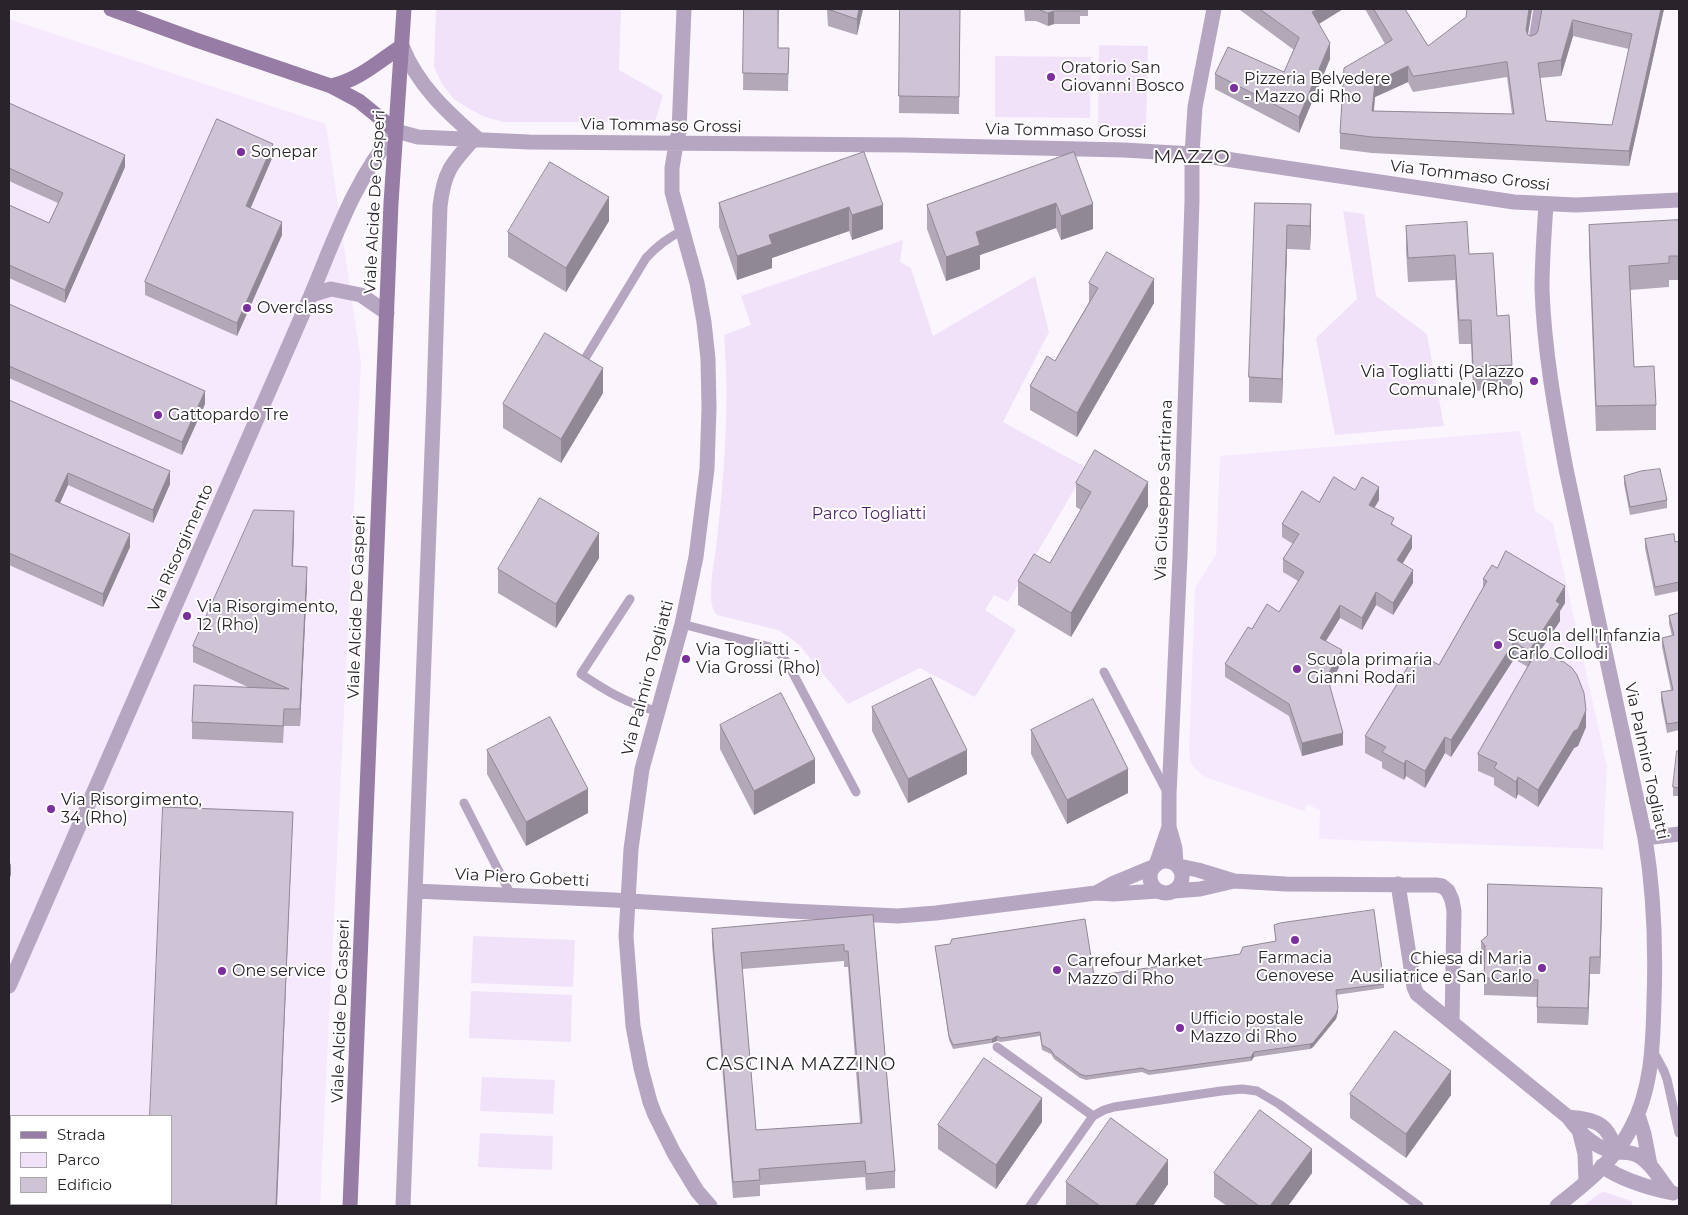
<!DOCTYPE html>
<html>
<head>
<meta charset="utf-8">
<style>
  body { margin:0 }
  #map { position:relative; width:1688px; height:1215px; overflow:hidden; background:#fbf6fe; font-family:Montserrat,sans-serif }
  canvas { display:block }
  .frame { position:absolute; inset:0; border:10px solid #29242b; pointer-events:none }
  .legend { position:absolute; left:10px; top:1115px; width:162px; height:90px; box-sizing:border-box; background:#fff; border:1px solid #a9a7aa; margin:0; padding:6px 9px; list-style:none; font-size:15px; color:#29242b }
  .legend li { display:flex; align-items:center; gap:10px; height:25px }
  .legend b { width:25px; border:1px solid #a9a7aa }
</style>
</head>
<body>
<div id="map">
<canvas width="1688" height="1215"></canvas>
<div class="frame"></div>
<ul class="legend">
<li><b style="height:6px;background:#977da5"></b>Strada</li>
<li><b style="height:14px;background:#f1e2fa"></b>Parco</li>
<li><b style="height:14px;background:#cfc3d6"></b>Edificio</li>
</ul>
</div>
<script>
const g = document.querySelector('canvas').getContext('2d');
g.lineJoin = 'round';
function fillPath(path, color) {
  g.fillStyle = color;
  g.fill(path, 'evenodd');
}
function trace(path, color, width, dash) {
  g.strokeStyle = color;
  g.lineWidth = width;
  g.lineCap = dash ? 'butt' : 'round';
  g.setLineDash(dash || []);
  g.stroke(path);
}
function write(font, color, halo, rows, align = 'center') {
  g.font = font + ' Montserrat,sans-serif';
  g.lineWidth = 4;
  g.setLineDash([]);
  g.textBaseline = 'middle';
  g.strokeStyle = halo;
  g.fillStyle = color;
  for (const [text, x, y, turn = 0] of rows) {
    g.save();
    g.translate(x, y);
    g.rotate((+turn || 0) * Math.PI / 180);
    g.textAlign = isNaN(turn) ? turn : align;
    if (halo) g.strokeText(text, 0, 0);
    g.fillText(text, 0, 0);
    g.restore();
  }
}
const built = new Path2D(`
  M9 19 326 124 361 362 320 1206H9ZM11 1116H171V1204H11Z
  M1520 431 1535 511 1553 523 1607 766 1603 849 1319 839 1320 811 1308 804 1304 811 1208 778 1201 774 1193 766 1190 759 1189 750 1195 588 1216 554 1220 456Z`);
const green = new Path2D(`
  M436 9H621L619 70 663 95 655 122H504L485 117 469 109 454 99 442 84 434 67Z
  M1099 45 1148 46 1146 128 1098 127Z
  M995 56 1091 57 1090 118 995 117Z
  M1343 211 1364 214 1376 296 1427 334 1444 426 1335 435 1316 338 1357 299Z
  M903 240 900 262 911 268 933 336 1035 276 1049 332 1003 422 1087 468 1008 602 994 595 985 610 1016 630 975 697 920 668 848 704 799 645 789 637 778 630 717 615C705 604 714 564 716 548 724 477 730 407 724 335L751 325 741 296Z
  M473 936 575 940 573 987 471 983Z
  M471 991 572 995 571 1042 469 1038Z
  M482 1077 555 1080 553 1114 480 1111Z
  M480 1133 553 1136 552 1170 478 1167Z
  M1605 1192 1632 1201V1206H1583L1600 1193Z`);
const lane = new Path2D(`
  M1532 45 1538 9
  M586 357 646 258C657 246 667 238 682 231
  M630 599 581 674C606 691 628 704 657 711
  M682 624 770 647 782 656 788 664 856 792
  M1104 672 1167 792
  M464 803 511 895
  M997 1047 1093 1116
  M1652 1049 1664 1071 1667 1079 1679 1133
  M1030 1206 1093 1116 1104 1110 1114 1107 1221 1091 1242 1089 1257 1091 1279 1104 1419 1206`);
const street = new Path2D(`
  M684 9 679 131 676 144 672 168V192L697 283 704 322 708 359 709 408 707 469 696 557 682 624 642 769 631 849 626 936 633 1026 641 1068 650 1102 655 1115 674 1153 697 1191 710 1206
  M402 46C418 86 447 112 479 140
  M1546 205C1544 233 1542 261 1542 289 1544 349 1555 410 1566 469L1645 838C1654 892 1656 946 1654 1001 1653 1044 1652 1091 1630 1130 1614 1161 1584 1185 1557 1206
  M311 295 331 289 361 295 387 313
  M1645 838 1679 834
  M1150 877a16 16 0 1 1 32 0a16 16 0 1 1-32 0Z
  M1176 864 1175 848 1169 827V795L1180 556 1192 201V154L1195 107 1214 9
  M1156 865 1169 827
  M1179 866 1198 870 1234 881 1286 884 1436 885 1442 886 1448 891 1452 900 1454 911 1452 1022
  M1398 884 1414 987 1417 994 1568 1117C1580 1134 1595 1149 1617 1152 1624 1152 1630 1152 1637 1155 1651 1162 1660 1180 1670 1192
  M415 891 614 900 790 911 898 916 936 913 1096 893 1113 894 1158 891
  M1174 891 1200 889 1234 881
  M1096 893 1112 884 1153 867
  M9 986 311 295C335 238 355 178 396 131L418 137 529 142 905 145 1124 150 1192 154 1514 202 1576 205 1679 200
  M1638 1115 1644 1134 1650 1165
  M1568 1117C1596 1120 1608 1122 1616 1152
  M1580 1134 1585 1154 1586 1182
  M1602 1166C1622 1180 1649 1188 1673 1193
  M403 1206 434 398 440 206C444 172 451 164 473 140`);
const secondary = new Path2D(`
  M111 9 196 40 331 86 359 101 396 131
  M331 86C359 80 379 61 402 46
  M350 1206 391 203 404 9`);
const wall = new Path2D(`
  M744 9H863L857 35 828 26 827 10 779 9 778 48H789L788 91 743 90Z
  M900 9H960L959 114 899 113Z
  M1024 9H1088V16H1080V24H1054L1048 26 1036 21H1025Z
  M1240 9H1343L1319 24 1330 59 1299 133 1215 89V74L1284 72 1294 50 1240 10Z
  M1365 9H1405L1428 46 1532 9 1528 35 1531 36 1536 34 1538 31 1542 9H1664L1629 166 1372 153 1340 149V133L1385 44ZM1573 36 1629 49 1612 125 1546 121 1540 78 1561 76ZM1507 77 1512 114 1374 111 1375 97 1408 82 1413 92Z
  M9 103 125 167 65 303 9 278V205L49 223 58 203 9 181Z
  M864 152 883 229 852 240 849 231 772 258V268L737 280 719 227V203Z
  M1074 152 1093 229 1061 240 1056 228 980 255V269L946 281 927 229V205Z
  M273 156 250 208 282 235 237 336 145 295V282Z
  M1255 203 1311 204 1310 250 1287 249 1282 403 1249 402V377Z
  M1679 220V280H1669V287L1630 290 1634 367 1656 405V430L1596 431 1589 249V225Z
  M609 221 566 292 508 257V232Z
  M1406 226 1469 254 1497 316 1512 365V389L1473 391 1471 344H1459L1455 280 1408 282 1406 250Z
  M1089 283 1154 303 1077 437 1030 410V386L1055 361 1089 302Z
  M9 304 205 404 182 455 9 378Z
  M603 393 561 463 503 428V404Z
  M9 400 170 484 153 523 68 485 60 503 130 547 103 607 9 565Z
  M1624 476 1667 500V508L1630 515 1624 484Z
  M1076 483 1148 506 1071 637 1018 605V581L1050 563 1081 510 1076 507Z
  M1355 490 1379 500 1374 508 1394 525 1412 548 1402 563 1413 583 1393 615 1376 605 1362 630 1340 618 1326 641 1342 662 1329 684 1343 745 1302 756 1289 716 1225 677V664L1252 629 1279 612 1298 581 1283 572V559L1293 544 1282 537V524Z
  M294 528 293 566 307 583 300 726H284L283 743 192 739V722L248 687 193 662V646Z
  M1645 539 1675 542 1679 541V591L1655 596 1645 548Z
  M599 558 556 628 498 593V569Z
  M1497 568 1565 603 1560 611V621L1538 654 1586 727 1578 746 1574 748 1538 807 1518 794 1516 799 1494 785V778L1478 771V754L1528 667 1514 659 1451 757 1445 753 1425 788 1406 776 1404 780 1382 768V762L1365 753V736L1439 665 1483 588V579Z
  M1679 613V730L1667 733 1661 701V692L1671 690 1662 647V638L1672 636 1669 624V616Z
  M872 707 967 774 908 803 872 731Z
  M720 725 815 783 754 815 720 749Z
  M1031 730 1128 793 1067 824 1031 754Z
  M487 750 588 813 526 846 487 774Z
  M1679 751V796H1673V787Z
  M1602 905 1600 974H1590L1588 1025 1537 1023V997L1484 995V962L1481 957V941Z
  M873 915 895 1171V1188L866 1190 865 1177 760 1185V1196L733 1198 712 945V929ZM844 961V967H848L860 1123 756 1130 742 969Z
  M1274 925 1384 984V988L1336 995 1338 1012 1336 1019 1313 1047 1310 1049 1254 1057 1251 1061 1149 1075 1142 1072 1086 1080 1080 1078 1054 1059 1051 1054 1042 1050 1040 1036 1001 1042 997 1041 992 1043 953 1049 949 1040 935 946 1094 976 1240 954 1276 942Z
  M1350 1094 1451 1095 1406 1158 1350 1118Z
  M1042 1122 996 1189 938 1149V1125Z
  M1214 1173H1312L1288 1206H1227L1214 1197Z
  M1066 1182 1168 1184 1153 1206H1066Z`);
const shadedWall = new Path2D(`
  M859 9H863L857 35V19Z
  M1318 9H1343L1312 28V12Z
  M1529 9H1532L1526 45V30Z
  M1661 9H1664L1629 166V151Z
  M1054 11V24L1048 26V13Z
  M1573 20V36L1561 76V60Z
  M1330 43V59L1299 133V117Z
  M1408 66V82L1375 97 1372 127V111L1375 82Z
  M273 144V156L246 219V206Z
  M125 155V167L65 303V290Z
  M609 197V221L566 292V268Z
  M1056 203V228L980 255V269L946 281V257L976 232Z
  M1093 204V229L1061 240V216Z
  M1311 204V229L1310 250V226Z
  M883 205V229L852 240V215Z
  M849 207V231L772 258V268L737 280V256L769 235Z
  M282 222V235L237 336V323Z
  M1287 225V249L1282 403V379Z
  M1154 279V303L1077 437V413Z
  M603 368V393L561 463V439Z
  M205 391V404L182 455V442Z
  M170 471V484L153 523V510Z
  M68 473V485L55 514V501Z
  M1148 482V506L1071 637V613Z
  M1379 487V500L1369 517V505Z
  M294 511V528L292 583V566Z
  M599 533V558L556 628V604Z
  M130 534V547L103 607V594Z
  M1412 536V548L1397 573V560Z
  M307 567V583L300 726V709Z
  M1413 570V583L1393 615V603Z
  M1565 586V603L1560 611V621L1529 668V651L1556 601Z
  M1376 592V605L1362 630V618Z
  M1340 605V618L1320 650V638Z
  M1514 642V659L1451 757V740Z
  M1342 650V662L1327 689V676Z
  M1586 710V727L1578 746 1574 748 1538 807V790Z
  M1343 733V745L1302 756V743Z
  M1445 737V753L1425 788V771Z
  M967 750V774L908 803V779Z
  M815 759V783L754 815V791Z
  M1406 760V776L1404 780V764Z
  M1128 769V793L1067 824V800Z
  M1518 777V794L1516 799V782Z
  M588 789V813L526 846V822Z
  M293 812 277 1206H276Z
  M11 863V875L9 880V867Z
  M1602 888V905L1600 974V957Z
  M1590 957V974L1588 1025V1008Z
  M1338 1008V1012L1336 1019 1313 1047 1310 1049V1044Z
  M997 1036V1041L992 1043V1039Z
  M1254 1052V1057L1251 1061V1057Z
  M1451 1071V1095L1406 1158V1134Z
  M1042 1098V1122L996 1189V1165Z
  M1312 1149V1173L1288 1206H1270Z
  M1168 1160V1184L1153 1206H1135Z`);
const building = new Path2D(`
  M744 9H778V48H789L788 74 743 73Z
  M828 9H859L857 19Z
  M900 9H960L959 97 899 96Z
  M1038 9H1080V11H1054L1048 13Z
  M1260 9H1318L1312 12 1330 43 1299 117 1215 74 1228 47 1284 72 1299 38Z
  M1374 9H1405L1428 46 1466 17 1467 9H1529L1526 30 1528 35 1531 36 1536 34 1538 31 1542 9H1661L1629 151 1372 137 1340 133 1344 68 1392 40ZM1573 20 1632 34 1612 125 1546 121 1538 63 1561 60ZM1507 62 1514 114 1372 111 1375 82 1408 66 1413 76Z
  M9 103 125 155 65 290 9 265V205L49 223 63 193 9 168Z
  M217 119 273 144 246 206 282 222 237 323 145 282Z
  M864 152 883 205 852 215 849 207 769 235 772 244 737 256 719 203Z
  M1074 152 1093 204 1061 216 1056 203 976 232 980 245 946 257 927 205Z
  M550 162 609 197 566 268 508 232Z
  M1255 203 1311 204 1310 226 1287 225 1282 379 1249 377Z
  M1679 220V256H1669V263L1629 266 1634 367 1654 366 1656 405 1596 406 1589 225Z
  M1467 222 1469 254 1493 253 1497 316 1509 315 1512 365 1473 367 1471 320H1459L1455 255 1408 258 1406 226Z
  M1107 252 1154 279 1077 413 1030 386 1047 356 1055 361 1098 288 1089 283Z
  M9 304 205 391 182 442 9 366Z
  M545 333 603 368 561 439 503 404Z
  M9 400 170 471 153 510 68 473 55 501 130 534 103 594 9 553Z
  M1095 450 1148 482 1071 613 1018 581 1034 554 1050 563 1091 492 1076 483Z
  M1660 469 1667 500 1630 507 1624 476 1641 471Z
  M1334 477 1355 490 1362 477 1379 487 1369 505 1394 518 1391 524 1412 536 1397 560 1413 570 1393 603 1376 592 1362 618 1340 605 1320 638 1342 650 1327 676 1343 733 1302 743 1289 704 1225 664 1248 627 1252 629 1267 604 1279 612 1304 572 1283 559 1299 534 1282 524 1302 491 1319 502Z
  M540 498 599 533 556 604 498 569Z
  M254 510 294 511 292 566 307 567 300 709H284L283 726 192 722 194 685 289 689 193 646Z
  M1674 534 1675 542 1679 541V582L1655 587 1645 539Z
  M1506 551 1565 586 1556 601 1560 604 1529 651 1514 642 1451 740 1445 737 1425 771 1406 760 1404 764 1382 752 1386 747 1365 736 1417 652 1439 665 1487 581 1483 579 1492 565 1497 568Z
  M1679 613V722L1667 724 1661 692 1673 690 1662 638 1674 635 1669 616Z
  M1536 653 1564 662 1572 668 1577 675 1584 693 1586 710 1578 729 1574 731 1538 790 1518 777 1516 782 1494 768 1497 763 1478 754Z
  M931 678 967 750 908 779 872 707Z
  M781 693 815 759 754 791 720 725Z
  M1093 699 1128 769 1067 800 1031 730Z
  M550 717 588 789 526 822 487 750Z
  M1677 751H1679V788L1673 787Z
  M163 807 293 812 276 1206H16V1204H171V1116H150Z
  M1488 884 1602 888 1600 957H1590L1588 1008 1537 1007 1538 980 1484 978 1485 946 1481 941 1487 936Z
  M1374 910 1384 984 1336 990 1338 1008 1336 1014 1313 1043 1310 1044 1254 1052 1251 1057 1149 1071 1142 1068 1086 1076 1080 1074 1054 1055 1051 1050 1042 1045 1040 1032 1001 1038 997 1036 992 1039 953 1045 949 1036 935 946 950 944 952 939 1085 919 1094 976 1240 954 1243 947 1276 941 1274 925 1280 923Z
  M873 915 895 1171 866 1174 865 1161 759 1169 760 1180 733 1182 712 929ZM844 945V951H848L862 1123 756 1130 741 953Z
  M1395 1031 1451 1071 1406 1134 1350 1094Z
  M984 1058 1042 1098 996 1165 938 1125Z
  M1260 1110 1312 1149 1270 1206H1259L1214 1173Z
  M1111 1118 1168 1160 1135 1206H1100L1066 1182Z`);
const markers = [
  [1051,77,5,"#7c2e9f"],
  [1234,88,5,"#7c2e9f"],
  [241,152,5,"#7c2e9f"],
  [247,308,5,"#7c2e9f"],
  [1534,381,5,"#7c2e9f"],
  [158,415,5,"#7c2e9f"],
  [187,616,5,"#7c2e9f"],
  [1498,645,5,"#7c2e9f"],
  [686,659,5,"#7c2e9f"],
  [1297,669,5,"#7c2e9f"],
  [51,809,5,"#7c2e9f"],
  [1295,940,5,"#7c2e9f"],
  [1542,968,5,"#7c2e9f"],
  [1057,970,5,"#7c2e9f"],
  [222,971,5,"#7c2e9f"],
  [1180,1028,5,"#7c2e9f"]
];
const poiNames = [
  ["Oratorio San",1061,68],
  ["Giovanni Bosco",1061,86],
  ["Pizzeria Belvedere",1244,79],
  ["- Mazzo di Rho",1244,97],
  ["Sonepar",251,152],
  ["Overclass",257,308],
  ["Via Togliatti (Palazzo",1524,372,"right"],
  ["Comunale) (Rho)",1524,390,"right"],
  ["Gattopardo Tre",168,415],
  ["Via Risorgimento,",197,607],
  ["12 (Rho)",197,625],
  ["Scuola dell'Infanzia",1508,636],
  ["Carlo Collodi",1508,654],
  ["Via Togliatti -",696,650],
  ["Via Grossi (Rho)",696,668],
  ["Scuola primaria",1307,660],
  ["Gianni Rodari",1307,678],
  ["Via Risorgimento,",61,800],
  ["34 (Rho)",61,818],
  ["Farmacia",1295,958,"center"],
  ["Genovese",1295,976,"center"],
  ["Chiesa di Maria",1532,959,"right"],
  ["Ausiliatrice e San Carlo",1532,977,"right"],
  ["Carrefour Market",1067,961],
  ["Mazzo di Rho",1067,979],
  ["One service",232,971],
  ["Ufficio postale",1190,1019],
  ["Mazzo di Rho",1190,1037]
];
const streetNames = [
  ["Via Tommaso Grossi",661,126,1],
  ["Via Tommaso Grossi",1066,131,1],
  ["Via Tommaso Grossi",1470,176,7],
  ["Viale Alcide De Gasperi",375,202,-87],
  ["Via Giuseppe Sartirana",1164,490,-88],
  ["Via Risorgimento",181,548,-66],
  ["Viale Alcide De Gasperi",357,607,-88],
  ["Via Palmiro Togliatti",648,678,-75],
  ["Via Palmiro Togliatti",1646,761,78],
  ["Via Piero Gobetti",522,878,3],
  ["Viale Alcide De Gasperi",341,1011,-88]
];
const parkNames = [
  ["Parco Togliatti",869,514]
];
const neighbourhoodNames = [
  ["CASCINA MAZZINO",801,1065]
];
const quarterNames = [
  ["MAZZO",1192,157]
];
fillPath(built, '#f6e9fe');
fillPath(green, '#f1e2fa');
trace(lane, '#b7a6c1', 9);
trace(street, '#b7a6c1', 15);
trace(secondary, '#977da5', 15);
fillPath(wall, '#b2a8b8');
fillPath(shadedWall, '#918896');
fillPath(building, '#cfc3d6');
trace(building, '#918896', 1);
for (const [x, y, r, color] of markers) {
  const dot = new Path2D();
  dot.arc(x, y, r, 0, 2 * Math.PI);
  g.fillStyle = color;
  g.fill(dot);
  trace(dot, '#fff', 2);
}
write('16px', '#29242b', '#fff', poiNames, 'left');
write('16px', '#29242b', '#fff', streetNames);
write('16px', '#501f67', '#fff', parkNames);
g.letterSpacing = '1px';
write('18px', '#29242b', '#fff', neighbourhoodNames);
g.letterSpacing = '0px';
g.letterSpacing = '1px';
write('19px', '#29242b', '#fff', quarterNames);
g.letterSpacing = '0px';
</script>
</body>
</html>
